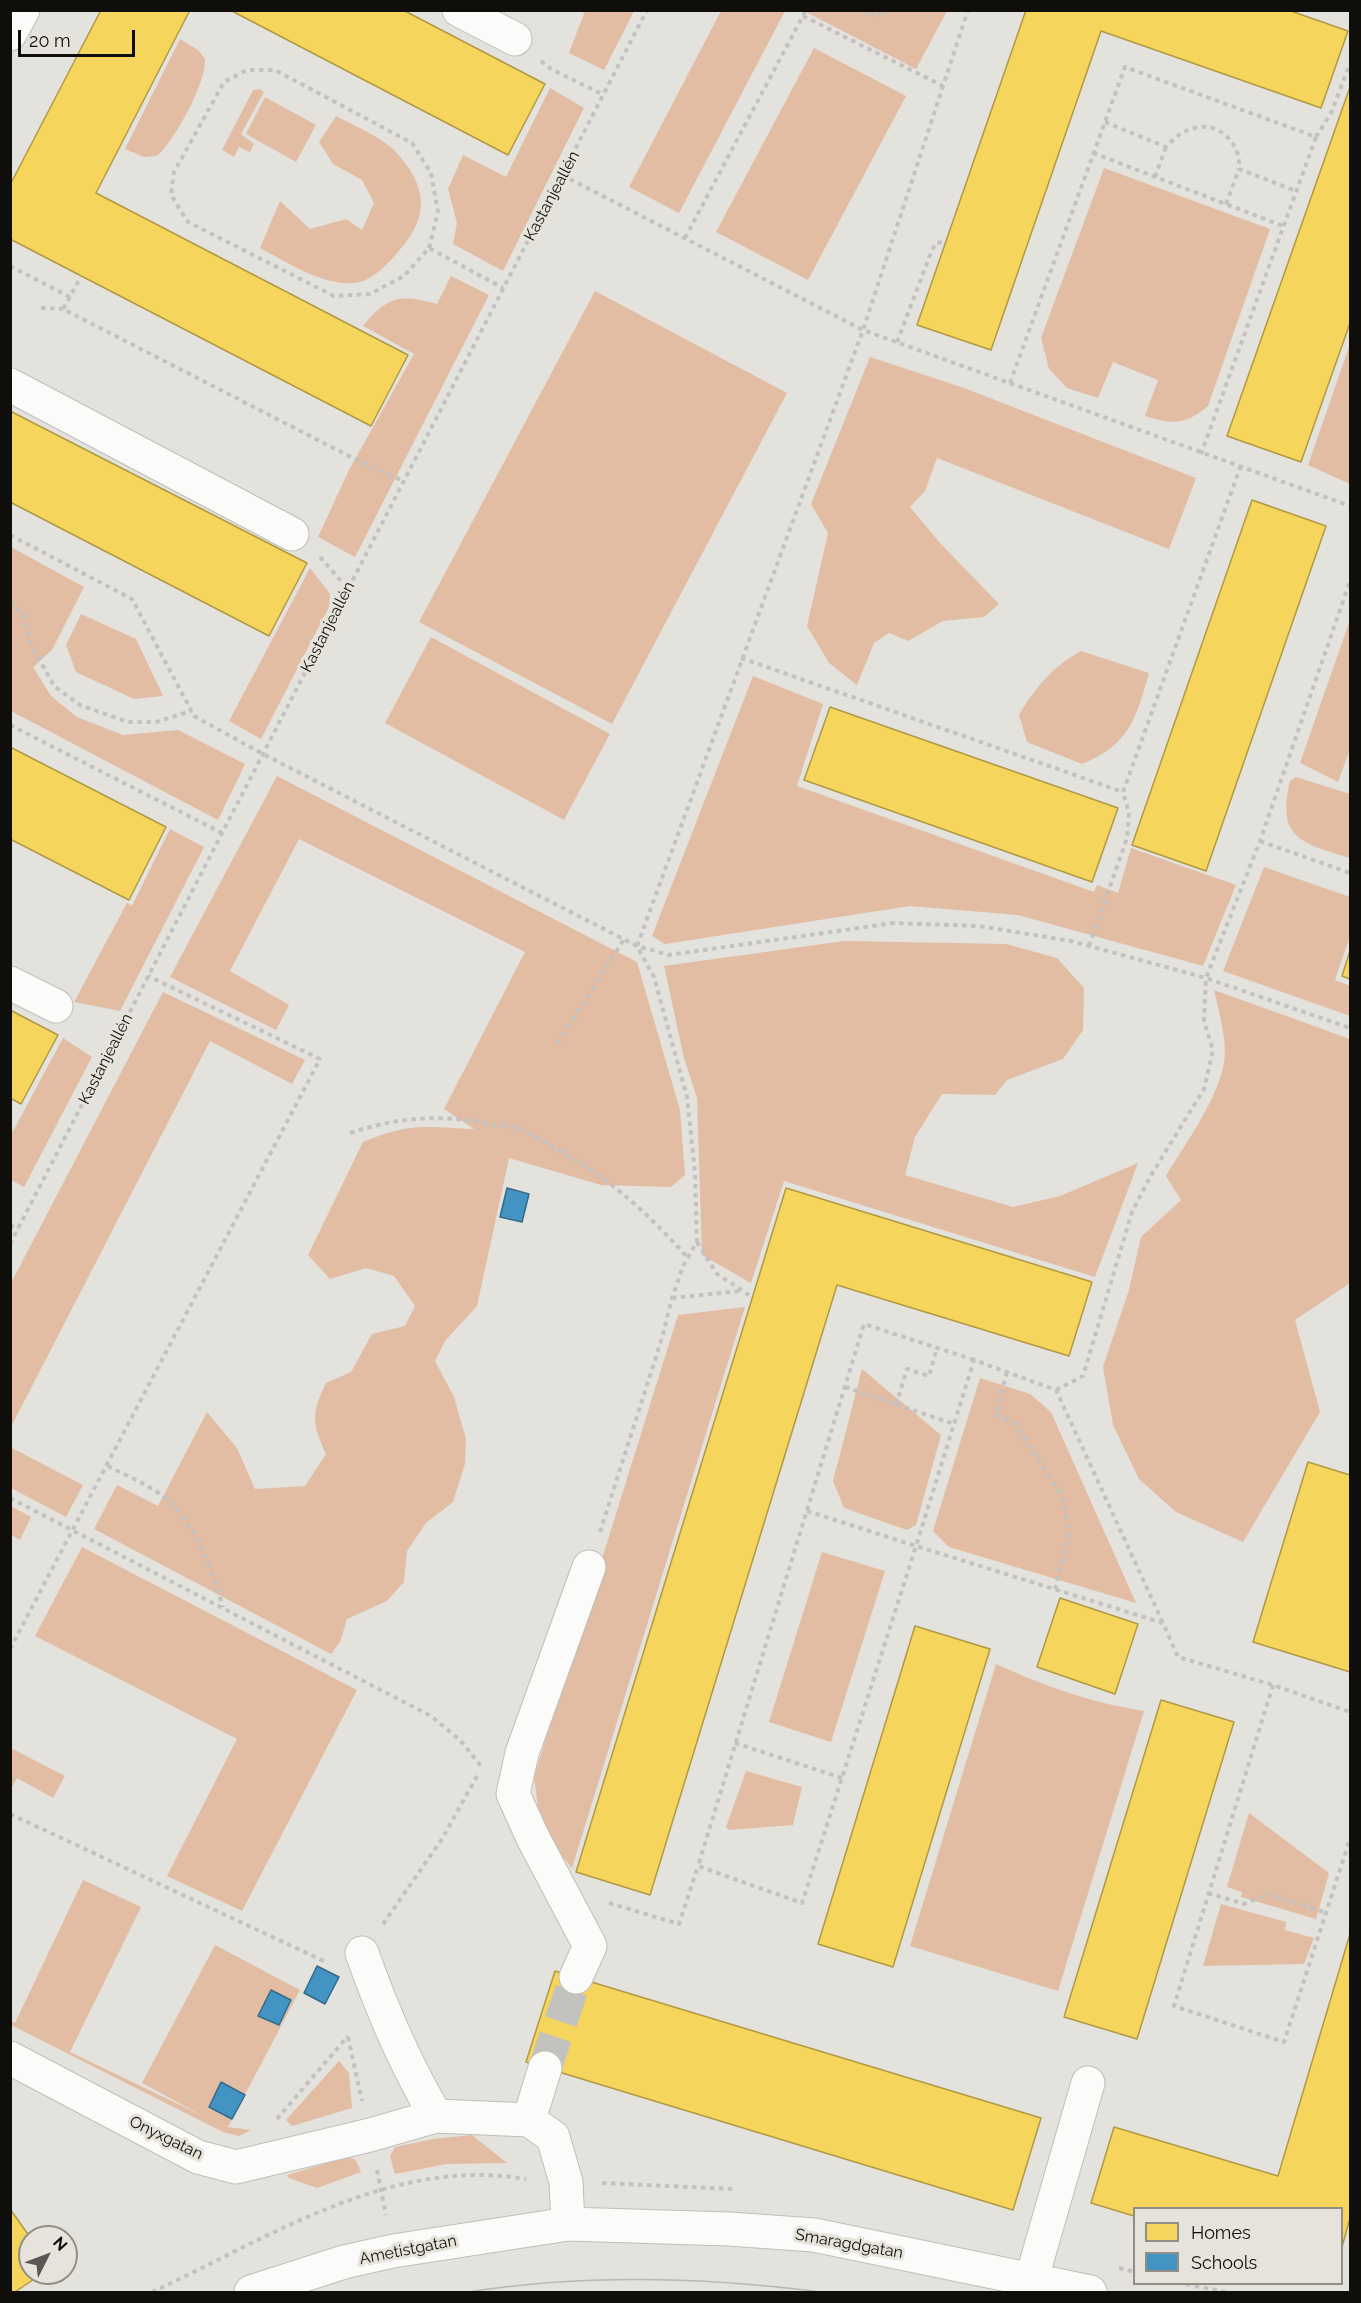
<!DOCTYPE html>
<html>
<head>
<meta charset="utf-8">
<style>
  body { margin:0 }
  #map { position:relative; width:1361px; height:2303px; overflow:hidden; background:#e3e2dd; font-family:Raleway,sans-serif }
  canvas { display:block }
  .frame { position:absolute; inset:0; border:12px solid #0f0e0b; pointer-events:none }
  .legend { position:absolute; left:1133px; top:2207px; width:210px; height:78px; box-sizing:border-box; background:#e6e3da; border:2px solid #908e87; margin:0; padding:8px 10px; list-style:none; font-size:18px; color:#0f0e0b }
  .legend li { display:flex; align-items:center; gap:12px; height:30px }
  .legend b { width:30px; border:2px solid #908e87 }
  .north { position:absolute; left:18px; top:2225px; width:60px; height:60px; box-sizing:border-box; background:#e6e3da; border:2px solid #908e87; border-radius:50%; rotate:48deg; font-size:16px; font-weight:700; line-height:24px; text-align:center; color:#0f0e0b }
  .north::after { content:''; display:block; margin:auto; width:21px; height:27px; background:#595854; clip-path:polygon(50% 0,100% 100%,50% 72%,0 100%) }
  .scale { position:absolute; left:18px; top:30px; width:117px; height:27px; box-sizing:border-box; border:3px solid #0f0e0b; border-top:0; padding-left:8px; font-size:18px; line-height:21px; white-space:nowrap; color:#0f0e0b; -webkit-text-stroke:4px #e6e3da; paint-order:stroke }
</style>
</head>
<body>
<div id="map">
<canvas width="1361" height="2303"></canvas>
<div class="frame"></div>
<ul class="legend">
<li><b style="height:16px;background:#f6d55c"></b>Homes</li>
<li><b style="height:16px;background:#4393c3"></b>Schools</li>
</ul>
<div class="north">N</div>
<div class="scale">20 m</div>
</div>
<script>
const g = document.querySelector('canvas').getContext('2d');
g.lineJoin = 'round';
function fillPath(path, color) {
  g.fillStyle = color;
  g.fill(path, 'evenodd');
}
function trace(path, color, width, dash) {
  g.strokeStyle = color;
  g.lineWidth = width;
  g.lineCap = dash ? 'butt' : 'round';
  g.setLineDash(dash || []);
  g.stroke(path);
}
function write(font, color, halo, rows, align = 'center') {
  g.font = font + ' Raleway,sans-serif';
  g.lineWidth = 6;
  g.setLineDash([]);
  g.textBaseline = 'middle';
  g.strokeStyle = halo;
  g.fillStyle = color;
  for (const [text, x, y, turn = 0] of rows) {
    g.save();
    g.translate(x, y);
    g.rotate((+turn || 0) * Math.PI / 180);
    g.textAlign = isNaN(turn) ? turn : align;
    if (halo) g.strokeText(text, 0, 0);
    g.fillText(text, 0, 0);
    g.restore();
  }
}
const green = new Path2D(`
  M585 11H634L604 70 569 53Z
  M721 11H785L679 213 629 187Z
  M804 11 947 10V11L916 69Z
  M180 39 198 50 205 59C207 81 174 142 157 156L144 157 125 149Z
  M814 48 906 96 808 280 716 232Z
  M550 88 584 108 503 271 453 244 457 223 448 189 463 155 506 177Z
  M260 89 264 92 241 134 254 144 250 152 239 147 234 157 222 150 253 90Z
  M265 97 316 125 296 162 246 134Z
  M336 116C353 125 383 138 395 151 428 186 430 217 398 252 388 264 371 282 354 283 320 285 289 263 260 248L280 201 310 229 346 219 362 230 374 203 362 180 333 164 319 142Z
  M1104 168 1270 229 1208 406C1185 425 1173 425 1145 416L1158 380 1113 362 1098 398 1067 388 1049 369 1041 338Z
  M451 276 489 295 355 557 318 537 349 470 414 354 363 326C388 296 400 294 437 304Z
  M595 291 787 393 612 724 419 622Z
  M1350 344V484L1308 465Z
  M870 357 964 388 1196 478 1169 549 937 458 925 491 910 507 940 543 999 604 984 617 943 621 908 641 889 633 874 643 857 685 829 663 807 626 828 533 811 504Z
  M11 547 84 587 52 650 33 667 51 696 77 717 123 735 178 730 245 764 218 820 11 711Z
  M310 568 330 594 329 607 261 739 229 721Z
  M81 614 136 639 163 696 134 699 76 672 66 645Z
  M1350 620V749L1338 782 1300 763Z
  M431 637 610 734 564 820 385 723Z
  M1081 651 1149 673C1136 719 1129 745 1082 764L1027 742 1019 715C1035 688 1053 666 1081 651Z
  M753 676 823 704 797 786 1094 892 1097 885 1118 893 1131 848 1236 885 1203 966 1018 915 910 906 665 944 652 936Z
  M277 776 637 962 680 1110 685 1175 671 1187 601 1185 509 1158 477 1306 445 1341 435 1361 454 1397 466 1439 465 1464 453 1502 426 1523 407 1551 404 1582 387 1601 347 1619 340 1642 331 1654 94 1529 117 1485 158 1506 207 1412 237 1448 255 1489 305 1486 326 1454C312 1423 311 1414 326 1383L351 1372 372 1334 405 1326 415 1306 394 1276 366 1268 330 1279 308 1255 363 1142C411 1122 425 1127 474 1129L444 1109 525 952 299 839 230 971 289 1005 276 1030 170 977Z
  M1296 777 1350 794V858C1303 843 1276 840 1290 781Z
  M170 829 204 847 120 1011 74 1002 127 903 132 906Z
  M1264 867 1350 897V936L1335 980 1350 986V1016L1223 971Z
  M844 941 1006 944 1057 958 1084 988 1083 1030 1063 1059 1007 1080 995 1095 942 1094 915 1137 905 1175 1013 1207 1060 1196 1138 1163 1095 1277 784 1181 751 1283 702 1255 697 1098 684 1058 664 966Z
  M1214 990 1350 1039V1283L1295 1320 1320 1412 1243 1542 1176 1512 1139 1479 1113 1425 1103 1367 1129 1290 1141 1237 1181 1200 1166 1176C1186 1142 1213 1107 1223 1068 1229 1044 1219 1014 1214 990Z
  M163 992 305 1060 292 1084 210 1041 11 1427V1283Z
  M63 1038 92 1057 24 1187 11 1180V1135Z
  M745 1307 572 1868 541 1832 534 1777 678 1315Z
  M862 1369 941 1435 916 1525 907 1530 844 1508 833 1481Z
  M980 1378 1030 1394 1051 1412 1136 1603 949 1547 933 1531Z
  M10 1447 83 1485 66 1517 11 1488Z
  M11 1506 31 1517 20 1540 11 1535Z
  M82 1547 357 1690 242 1911 167 1876 237 1739 35 1636Z
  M822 1552 885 1571 831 1742 769 1722Z
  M996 1664C1044 1686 1092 1703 1144 1711L1058 1991 910 1946Z
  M11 1748 65 1776 53 1798 17 1778 11 1789Z
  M746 1771 802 1787 793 1825 729 1830 726 1827Z
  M1249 1813 1329 1873 1316 1919 1241 1897 1242 1892 1227 1887Z
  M83 1880 141 1907 70 2052 203 2116 142 2083 215 1945 300 1990 228 2127 251 2130 239 2136 223 2132 11 2025 10 2021 15 2023Z
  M1221 1904 1286 1922 1285 1930 1314 1938 1304 1964 1203 1966Z
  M339 2061 349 2073 352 2108 292 2126 286 2120Z
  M472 2135 507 2163 446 2164 395 2174 390 2156 395 2147 433 2139Z
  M347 2157 355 2159 361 2172 317 2188 289 2178 287 2175Z`);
const homes = new Path2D(`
  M101 10H190L96 193 408 355 371 426 10 239V185Z
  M230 10H403L545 84 508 155Z
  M1026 10H1288L1348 31 1321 108 1101 31 991 350 917 325Z
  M1350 87V323L1301 462 1227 436Z
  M10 411 307 563 269 636 10 502Z
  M1252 500 1326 526 1206 871 1132 845Z
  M830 707 1118 808 1092 882 804 780Z
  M10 747 166 827 129 900 10 839Z
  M1350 951V979L1342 976Z
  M10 1010 58 1035 21 1104 10 1098Z
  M786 1188 1092 1282 1069 1356 837 1285 650 1895 576 1872Z
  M1308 1462 1350 1475V1672L1253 1642Z
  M1060 1598 1138 1624 1115 1694 1037 1667Z
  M915 1626 990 1649 893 1967 818 1944Z
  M1161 1700 1234 1722 1137 2039 1064 2017Z
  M1350 1934V2218L1342 2247V2208H1134V2216L1091 2203 1114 2127 1278 2176Z
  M555 1971 1041 2118 1013 2210 526 2062Z
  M10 2209 30 2237V2273H43L15 2292H10Z`);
const schools = new Path2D(`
  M507 1188 529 1194 522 1222 500 1217Z
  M317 1966 339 1977 325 2004 304 1993Z
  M271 1990 291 2000 279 2025 258 2016Z
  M221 2082 245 2095 232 2119 209 2107Z`);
const minorTunnel = new Path2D(`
  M545 2068 576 1977`);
const path = new Path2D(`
  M861 10 875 15 892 10
  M803 16 943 86
  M541 61 551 69 604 95
  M1105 122 1166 147C1174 138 1182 131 1194 128 1220 121 1242 145 1239 169L1296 191
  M1316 137 1331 113 1350 64
  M1093 153 1283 226
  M562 175 863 330 1350 506
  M1155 177 1166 147
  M1226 204 1239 169
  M685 238 806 10
  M429 248 438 212 431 173 412 143 275 70H247L224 82 174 172 171 195 188 222 334 296 370 294 404 276 429 248 503 288
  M10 266 70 297 80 278
  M70 297 63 309 349 456 403 481
  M41 308 63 309
  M897 342 932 250 936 243 943 242
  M1010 383 1125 67 1316 137 1201 454
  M10 535 132 599 194 716 263 754 637 946 669 955 894 923 979 926 1071 941 1206 978 1350 1028
  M320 557 348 589
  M10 602 24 616 31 644 54 686 80 705 128 722H156L191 711
  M741 658 1123 792 1240 468
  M10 725 222 833
  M1260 841 1350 873
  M1089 946 1127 838 1129 813 1123 792
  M558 1043 624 939
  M350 1133C399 1117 438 1114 490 1124 500 1125 512 1126 521 1130 532 1134 543 1141 553 1147 607 1176 647 1212 687 1257
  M10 1225 18 1230
  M697 1242 717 1274 749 1295
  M10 1244 647 10
  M672 1298 740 1291
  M974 1360 864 1324 698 1866 802 1903 916 1546 1163 1623 1178 1657 1273 1685 1350 1712
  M1007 1372 995 1414 1015 1424 1059 1491 1065 1506 1068 1537 1055 1589
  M845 1387 954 1424
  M1056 1390 1083 1376 1132 1212 1150 1177 1204 1089 1213 1050 1204 1021 1206 978 1260 841 1350 581
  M896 1405 907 1369 929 1376 937 1348
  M108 1466C125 1475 145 1483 161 1495 196 1522 210 1566 223 1607
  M10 1498 431 1716 460 1740 481 1766
  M807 1511 916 1546 974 1360 1056 1390 1163 1623
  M600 1532 662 1338 672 1298 683 1266 697 1242 695 1172 687 1097 654 977 637 946 863 330 968 10
  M10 1649 320 1059 148 976
  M1273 1685 1174 2006 1284 2042 1350 1839
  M735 1743 842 1778
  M10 1814 328 1963
  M1208 1893 1244 1904 1268 1894 1327 1913
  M609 1903 679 1924 698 1866
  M383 1924 442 1839 477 1776
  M348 2037 362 2101
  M277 2119 348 2036
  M377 2170 386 2215
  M602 2183 733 2189
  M1119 2268 1134 2272
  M1186 2284 1225 2292
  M152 2292C269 2238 391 2156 526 2179`);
const minor = new Path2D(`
  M459 10 515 39
  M10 34 23 10
  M10 385 292 534
  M10 983 56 1006
  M362 1953C382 2010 405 2064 436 2116
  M576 1977 590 1946 533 1838 513 1794 522 1753 589 1567
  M10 2058 198 2157 236 2167 370 2135 436 2116 529 2120
  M545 2068 529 2120 553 2137 566 2182 568 2224
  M1031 2281 1088 2083
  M251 2292 344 2262 393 2251 568 2224 729 2229 814 2235 1090 2292`);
const tram = new Path2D(`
  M468 2292C583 2274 705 2277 821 2292`);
const streetNames = [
  ["Kastanjeallén",552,196,-62],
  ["Kastanjeallén",328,627,-63],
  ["Kastanjeallén",106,1059,-63],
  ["Onyxgatan",166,2138,26],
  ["Smaragdgatan",849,2244,10],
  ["Ametistgatan",408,2250,-11]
];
fillPath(green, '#e2bda4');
fillPath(homes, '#f6d55c');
trace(homes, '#b19944', 1.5);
fillPath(schools, '#4393c3');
trace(schools, '#336b8c', 1.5);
trace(minorTunnel, '#c3c2be', 33, [33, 16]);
trace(minor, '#bfbeba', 35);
trace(path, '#c3c2c0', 4, [4.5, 4.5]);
trace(minor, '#fbfbfa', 33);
trace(tram, '#b7b7b6', 1.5);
write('16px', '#0f0e0b', '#e6e3da', streetNames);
</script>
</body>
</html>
